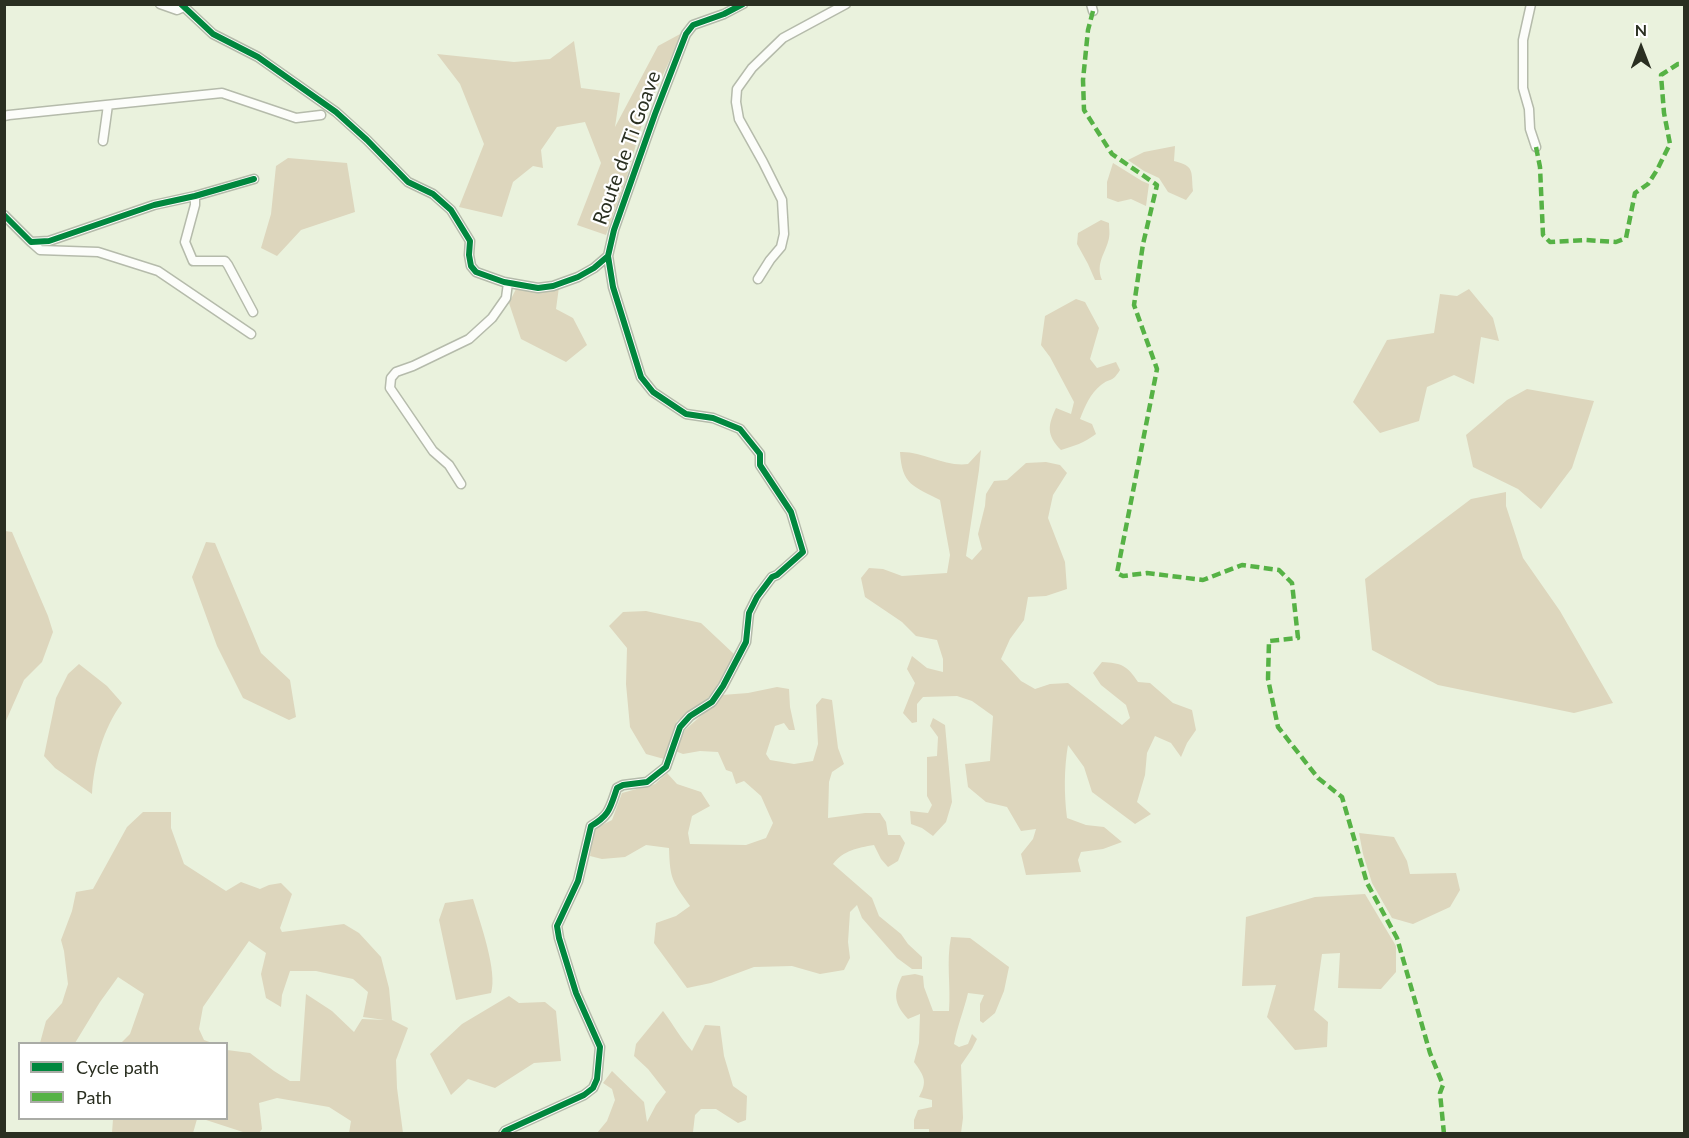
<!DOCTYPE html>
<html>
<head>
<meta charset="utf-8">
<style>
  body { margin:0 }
  #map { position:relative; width:1689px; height:1138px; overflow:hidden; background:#eaf2dd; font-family:Lato,sans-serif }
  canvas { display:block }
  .frame { position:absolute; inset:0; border:6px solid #2a2f21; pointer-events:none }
  .legend { position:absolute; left:18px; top:1042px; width:210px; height:78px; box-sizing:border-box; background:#fff; border:2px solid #aaaca6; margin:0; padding:8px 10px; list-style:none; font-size:18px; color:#2a2f21 }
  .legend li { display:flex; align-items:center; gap:12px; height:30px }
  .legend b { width:30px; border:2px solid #aaaca6 }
  .north { position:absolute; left:1611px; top:18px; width:60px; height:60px; -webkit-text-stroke:4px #fff; paint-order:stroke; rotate:0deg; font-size:16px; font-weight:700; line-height:24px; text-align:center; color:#2a2f21 }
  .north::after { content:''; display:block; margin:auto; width:21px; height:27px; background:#2a2f21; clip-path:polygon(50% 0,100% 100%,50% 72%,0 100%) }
</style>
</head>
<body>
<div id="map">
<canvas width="1689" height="1138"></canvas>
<div class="frame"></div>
<ul class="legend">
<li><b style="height:8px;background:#00873e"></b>Cycle path</li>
<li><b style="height:8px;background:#56b245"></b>Path</li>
</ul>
<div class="north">N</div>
</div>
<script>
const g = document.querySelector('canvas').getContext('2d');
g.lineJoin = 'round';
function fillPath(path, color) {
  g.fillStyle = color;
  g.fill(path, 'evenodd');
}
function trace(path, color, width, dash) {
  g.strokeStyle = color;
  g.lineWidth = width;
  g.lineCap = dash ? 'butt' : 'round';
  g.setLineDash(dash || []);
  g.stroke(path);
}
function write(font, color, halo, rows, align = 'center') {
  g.font = font + ' Lato,sans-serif';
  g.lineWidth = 4.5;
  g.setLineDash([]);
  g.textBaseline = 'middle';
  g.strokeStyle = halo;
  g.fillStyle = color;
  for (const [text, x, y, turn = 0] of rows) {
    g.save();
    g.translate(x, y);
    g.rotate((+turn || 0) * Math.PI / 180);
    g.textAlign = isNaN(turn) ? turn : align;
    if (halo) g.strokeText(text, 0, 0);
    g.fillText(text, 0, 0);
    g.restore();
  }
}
const green = new Path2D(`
  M682 33 644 117 627 176 606 235 577 225 601 163 585 122 557 127 541 150 543 168 533 166 513 182 502 217 459 207 484 144 460 84 437 54 514 62 550 59 574 41 581 88 620 93 615 127 658 46Z
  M1175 146 1174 161C1195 166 1191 171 1193 191L1186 200 1168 192 1159 178 1144 171 1128 160 1144 152Z
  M288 158 347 163 355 212 301 230 277 256 261 248 271 214 276 166Z
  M1113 163 1142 181 1149 184 1146 206 1131 199 1118 202 1107 198V182Z
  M1101 220 1109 223C1109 228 1110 233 1109 238 1106 253 1095 263 1102 280H1095L1088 264 1077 244 1078 233Z
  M517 287H559L556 309 573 318 587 345 566 362 521 339 509 303Z
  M1469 289 1493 318 1499 341 1481 337 1474 384 1454 375 1427 387 1419 421 1380 433 1353 402 1387 340 1434 333 1440 294 1457 296Z
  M1076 299 1085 302 1099 328 1090 359 1097 368 1116 362 1120 370C1111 384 1111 377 1101 385 1090 394 1085 406 1080 419L1092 424 1096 434C1084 443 1074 446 1061 450 1046 435 1048 425 1056 408L1071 414 1074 402 1050 357 1041 345 1045 316Z
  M1527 389 1594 401 1572 468 1541 509 1518 489 1473 467 1466 435 1507 400Z
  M981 450 979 470 966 556 972 560 982 549 978 534 985 506 986 494 994 481 1007 480 1026 463 1046 462 1060 465 1067 473 1053 495 1048 518 1065 562 1067 589 1046 596 1028 597 1024 620 1010 639 1001 659 1021 681 1035 689 1050 684 1068 683 1122 725 1130 718 1126 705 1101 685 1093 673 1102 662C1121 663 1127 665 1138 682L1150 683 1173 703 1192 710 1196 730 1187 743 1181 757 1171 743 1155 736 1147 753 1145 775 1137 802 1151 814 1135 824 1092 792 1084 767 1068 745C1064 769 1064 793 1067 818L1086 825 1104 827 1122 842 1103 849 1081 852 1078 860 1081 872 1026 875 1021 854 1033 839 1036 829 1021 831 1007 807 986 802 968 787 965 764 990 761 993 716 972 701 957 696 923 697 917 704V722L912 723 903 713 915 683 907 669 912 656 927 668 943 672V659L937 640 916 636 902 622 865 597 861 578 869 568 883 569 902 576 947 573 950 555 940 500C913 486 902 485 900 452 923 451 944 467 968 464Z
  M1506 492V506L1523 558 1560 611 1613 703 1574 713 1438 685 1372 650 1365 579 1471 499Z
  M5 531 12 532 48 616 53 632 42 662 24 680 5 723Z
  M206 542 215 543 261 653 290 680 296 717 289 720 243 698 217 646 192 577Z
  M646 611 701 623 734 654 713 694 677 721 664 759 646 754 630 727 626 684 627 648 609 626 623 612Z
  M79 664 107 686 122 703C103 729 94 762 92 794L55 768 44 756 56 698 68 674Z
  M777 687 789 689 790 707 795 730H789L784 723 775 726 766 754 770 760 794 764 813 761 818 744 816 705 822 698 832 700 838 748 844 764 832 772 829 782 828 818 865 813H880L886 822 888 835H900L905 843 898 861 888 867 881 859 874 845C857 848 844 850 833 864L872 898 879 916 901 934 908 944 922 957V969H912L897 958 862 918 857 905 850 912 848 942 850 958 844 970 820 974 792 966 754 967 711 983 687 988 654 943 656 923 676 916 690 906C672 881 670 879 669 848L646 845 625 857 602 859 590 856 594 829 612 820 622 793 655 784 667 773 677 784 701 792 710 806 692 816 688 833 690 844 746 845 766 838 773 823 761 796 744 781 736 784 732 772 726 770 718 752 700 751 683 754 675 751 685 730 715 703 722 695 748 693Z
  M933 718 945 725 952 802 946 822 933 836 922 828 911 824 910 811 928 813 932 805 927 796V757L937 756 938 737 930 726Z
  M143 812H171V828L184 864 226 891 241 882 260 889 269 885 281 883 292 894 280 928 282 932 344 924 359 933 381 957 389 988 392 1020 408 1028 396 1060 397 1088 403 1133H349L351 1121 329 1107 277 1098 259 1103 262 1129 259 1133H246L203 1119 226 1118 227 1050 250 1053 274 1071 290 1081H300L306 994 332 1011 354 1032 362 1019 385 1020 363 1017 368 992 353 979 316 971H290L282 995 281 1007 266 998 261 974 266 953 249 941 203 1007 199 1029 204 1040 212 1043H121L130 1034 144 994 118 977 100 1002 75 1043H40L46 1021 62 1003 68 984 64 951 61 940 72 911 76 892 93 889 127 827Z
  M1359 833 1394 837 1407 861 1410 874 1456 873 1460 890 1450 907 1413 924 1392 918 1372 883 1363 854Z
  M1365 894 1396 946V972L1381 989 1338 988 1340 953 1322 954 1314 1010 1328 1022 1327 1047 1295 1050 1267 1017 1276 985 1242 986 1246 917 1315 897Z
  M473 899C480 922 498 972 491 993L456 1000 439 920 445 903Z
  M951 937 970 938 1009 967 1004 991 995 1013 983 1023 980 1021V1004L984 995 968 993C964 1010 957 1027 954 1044L959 1047 968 1044 972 1034 977 1039 972 1049 961 1065 963 1118 961 1133H929V1129H914V1120L918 1110 932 1107V1100L919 1097C928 1081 924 1076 914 1062L919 1043 920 1014 908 1019C894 1004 893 994 902 976L915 974 923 976 924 987 933 1011H949C951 986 946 962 951 937Z
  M509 996 519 1003 545 1002 556 1011 561 1061 534 1063 495 1088 468 1079 451 1095 430 1054 462 1024Z
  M663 1011C673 1024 681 1039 692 1051L705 1025 720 1026 724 1056 733 1086 747 1096 746 1120 738 1123 716 1109H701L695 1115 693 1132 691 1133H597L607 1121 615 1100 612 1089 603 1083 612 1071 644 1102 647 1122 656 1105 666 1092 648 1069 634 1056 636 1044Z
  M113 1119V1118L197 1119 193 1133H112Z`);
const street = new Path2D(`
  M160 4 177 10 184 7
  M181 4 213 34 258 57 336 112 367 140 408 182 433 194 451 210 470 241 469 255 471 266 476 272 504 282 538 288 553 286 578 277 594 268 608 256
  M1091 4 1093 11
  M1531 4 1523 40V88L1529 109 1530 129 1536 147
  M4 116 9 115 222 93 296 118 321 115
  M103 141 108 105
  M195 196V205L185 242 193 261H225L228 265 253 312
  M4 215 31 242 49 241 154 205 195 196 254 179
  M31 242 40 250 98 252 158 271 251 334
  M758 279 770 260 781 247 784 234 782 200 763 162 739 119 736 102 737 89 752 68 783 38 846 4
  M461 484 449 465 433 451 390 388 391 378 396 372 413 366 469 339 492 318 506 298 508 283
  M503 1134 505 1131 584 1095 593 1088 597 1079 600 1047 576 993 559 938 557 926 578 881 591 826C610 815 610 808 617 788L623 785 647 782 666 767 680 727 690 716 712 702 723 686 746 642 749 613 757 597 772 577 777 575 803 552 791 512 760 465V454L740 429 713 418 686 414 653 392 641 377 613 287 608 256 614 230 655 114 686 34 693 25 724 14 743 4`);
const quiet = new Path2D(`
  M1093 11 1088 30 1083 80 1084 110 1112 154 1157 185 1143 244 1134 305 1157 369 1117 573 1123 576 1147 573 1203 580 1242 565 1279 570 1292 583 1298 638 1269 641 1268 679 1278 727 1318 778 1342 797 1367 883 1397 938 1430 1053 1443 1085 1440 1093 1444 1134
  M1536 147 1540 167 1543 235 1550 242 1585 240 1616 242 1626 238 1635 193 1648 184 1657 170 1670 144 1664 113 1661 75 1678 64H1684`);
const cycleway = new Path2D(`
  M181 4 213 34 258 57 336 112 367 140 408 182 433 194 451 210 470 241 469 255 471 266 476 272 504 282 538 288 553 286 578 277 594 268 608 256
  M4 215 31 242 49 241 154 205 195 196 254 179
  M503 1134 505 1131 584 1095 593 1088 597 1079 600 1047 576 993 559 938 557 926 578 881 591 826C610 815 610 808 617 788L623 785 647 782 666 767 680 727 690 716 712 702 723 686 746 642 749 613 757 597 772 577 777 575 803 552 791 512 760 465V454L740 429 713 418 686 414 653 392 641 377 613 287 608 256 614 230 655 114 686 34 693 25 724 14 743 4`);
const streetNames = [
  ["Route de Ti Goave",627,148,-70]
];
fillPath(green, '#ddd6bd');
trace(street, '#b5bbab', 11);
trace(street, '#fcfdfa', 8);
trace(quiet, '#56b245', 4.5, [9, 4.5]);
trace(cycleway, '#00873e', 6);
write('20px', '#2a2f21', '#fff', streetNames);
</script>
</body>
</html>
